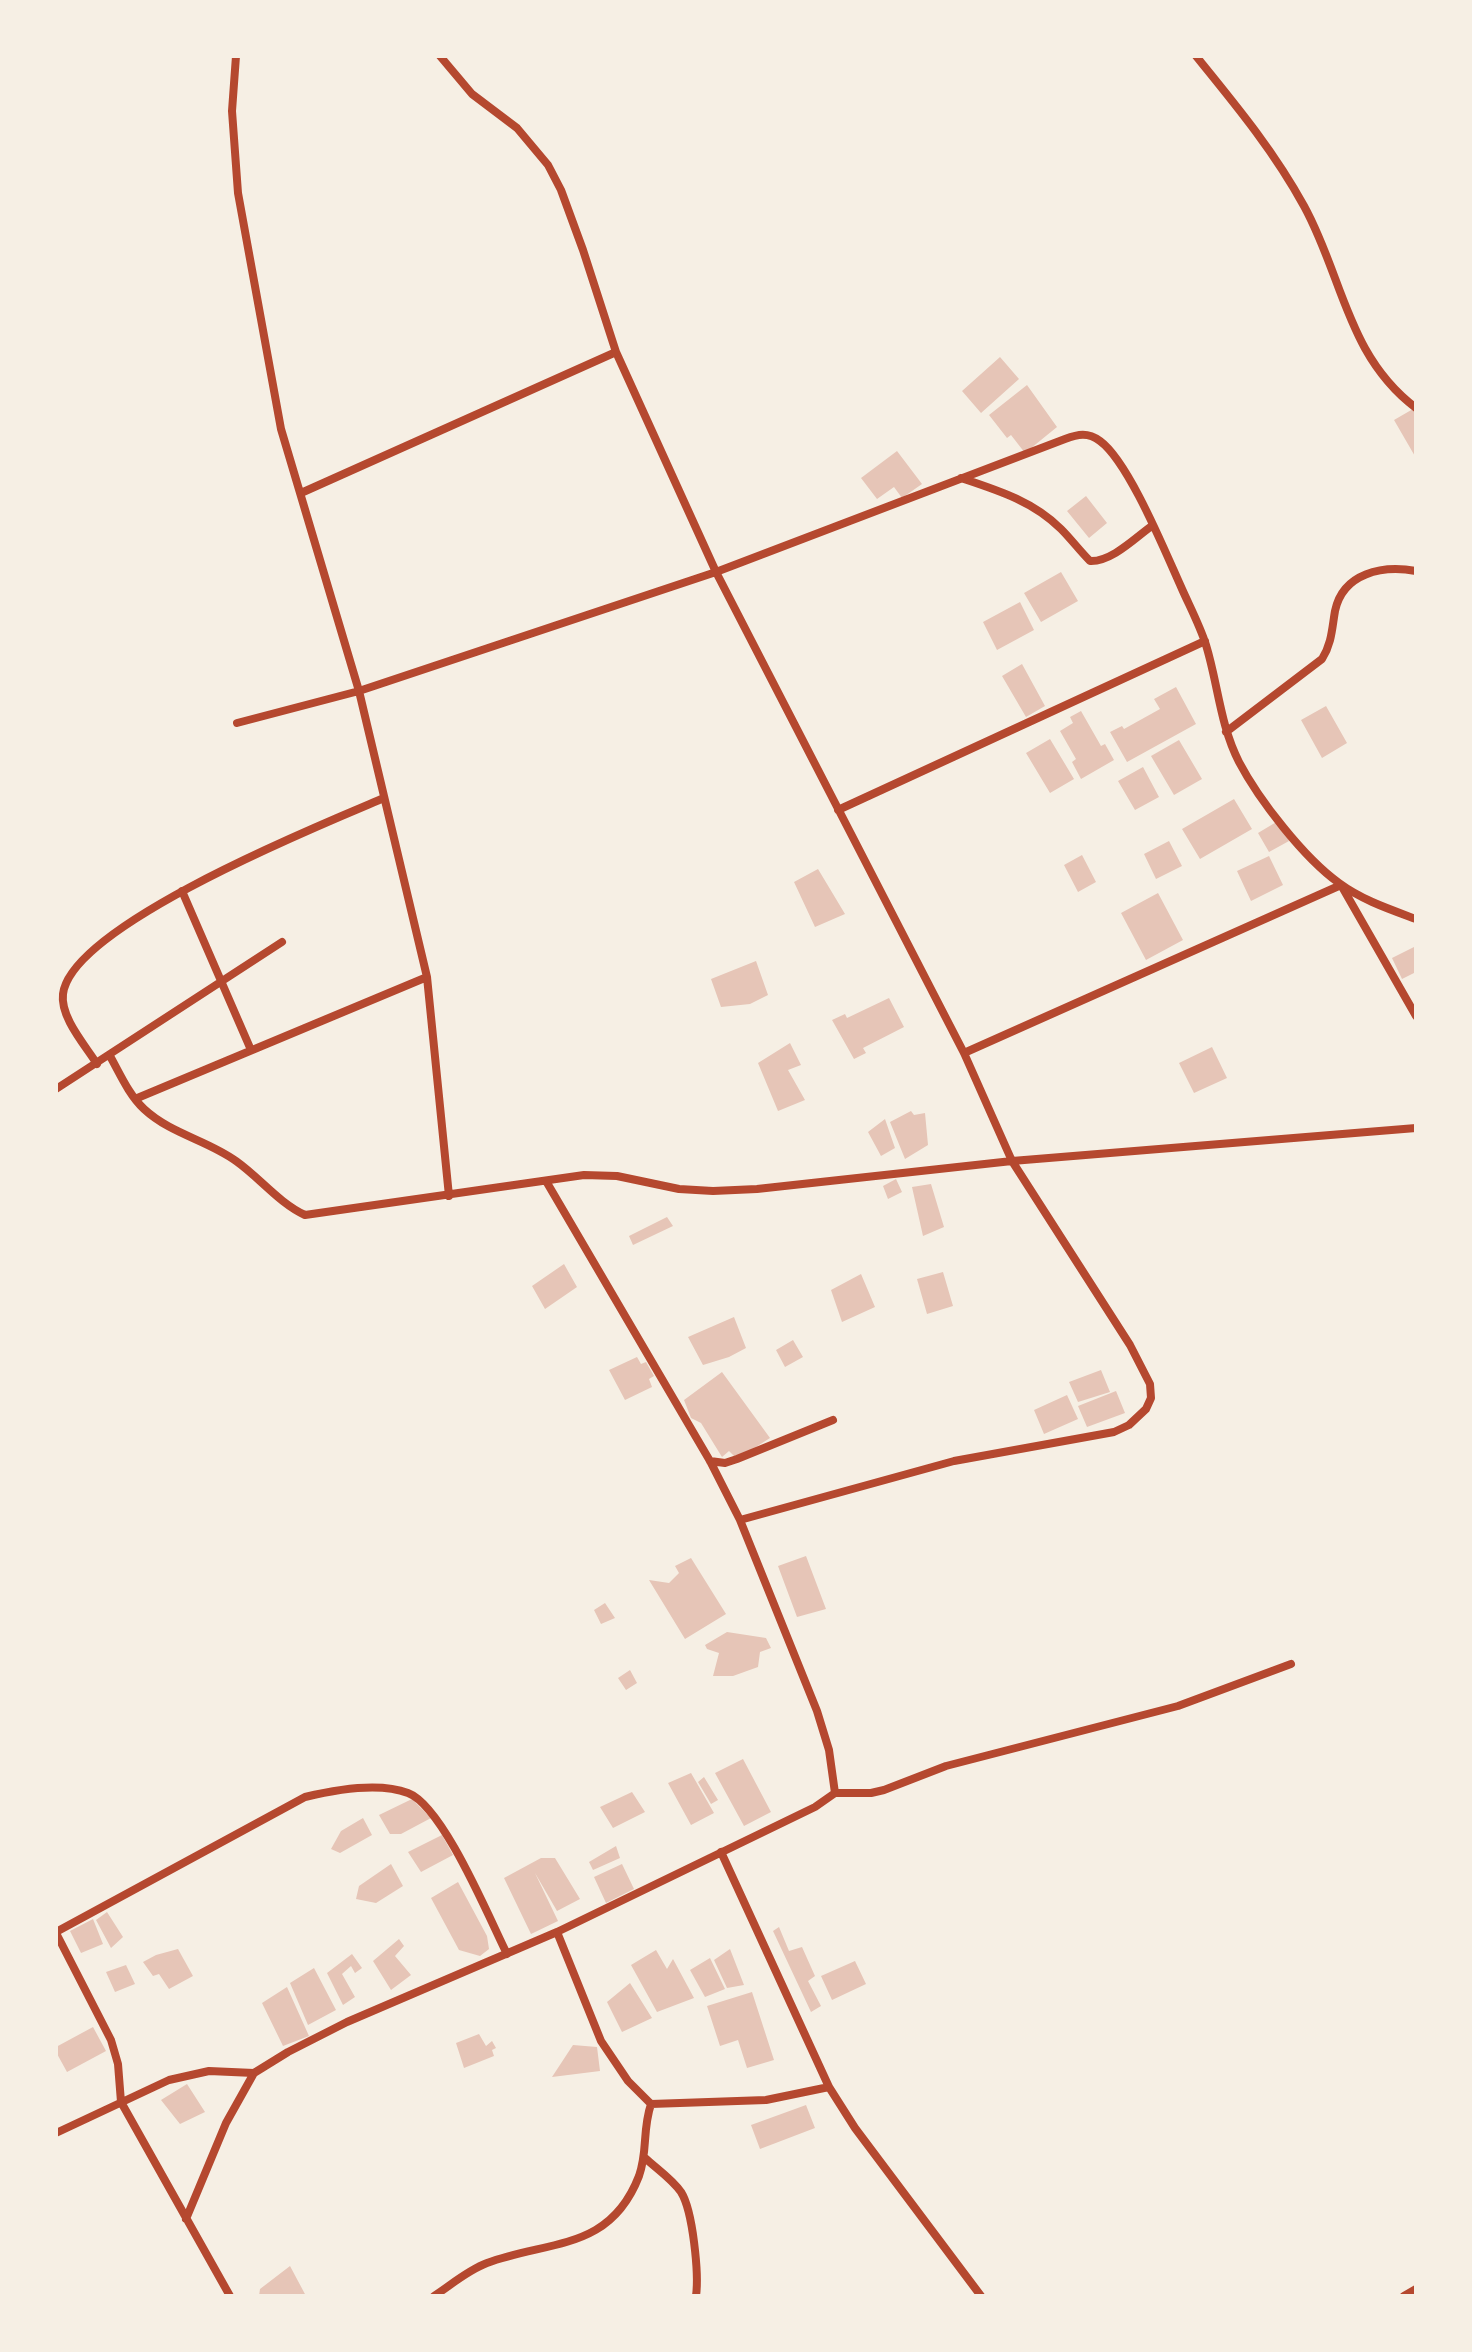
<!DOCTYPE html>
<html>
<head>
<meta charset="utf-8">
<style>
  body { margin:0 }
  #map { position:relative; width:1472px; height:2352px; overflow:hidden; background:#f6efe4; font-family:"Sofia Sans Condensed",sans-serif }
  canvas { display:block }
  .frame { position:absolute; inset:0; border:58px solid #f6efe4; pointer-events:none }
</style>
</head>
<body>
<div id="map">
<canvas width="1472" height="2352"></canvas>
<div class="frame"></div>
</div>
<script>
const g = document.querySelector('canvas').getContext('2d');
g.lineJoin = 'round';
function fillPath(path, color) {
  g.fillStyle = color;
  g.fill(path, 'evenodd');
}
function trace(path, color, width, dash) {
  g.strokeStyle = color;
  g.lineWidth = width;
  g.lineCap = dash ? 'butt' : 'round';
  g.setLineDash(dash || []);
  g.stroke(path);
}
const building = new Path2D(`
  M1000 357 1019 379 981 413 962 391Z
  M1027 385 1057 427 1025 453 1011 435 1007 438 989 415Z
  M1413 409 1416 414V458L1394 420Z
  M897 451 922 484 902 498 894 487 877 499 861 478Z
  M1086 496 1107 523 1089 538 1067 511Z
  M1061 572 1078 601 1041 622 1024 593Z
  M1020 602 1034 630 997 650 983 622Z
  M1022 664 1045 706 1026 717 1002 676Z
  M1176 687 1196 724 1127 762 1110 732 1122 726 1124 729 1160 709 1154 699Z
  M1326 706 1347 743 1322 758 1301 720Z
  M1081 711 1101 746 1105 744 1114 760 1081 779 1072 762 1076 759 1060 731 1073 723 1070 717Z
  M1050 739 1074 779 1050 793 1026 753Z
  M1179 740 1202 779 1174 795 1151 756Z
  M1143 767 1159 797 1135 810 1118 781Z
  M1234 799 1252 829 1200 859 1182 829Z
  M1278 821 1289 841 1269 852 1258 833Z
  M1169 841 1182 866 1156 879 1144 854Z
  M1082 855 1096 882 1078 892 1064 865Z
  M1269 856 1283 885 1251 901 1237 871Z
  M818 869 845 914 815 927 794 882Z
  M1158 893 1183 940 1146 960 1121 913Z
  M1416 946V972L1402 979 1392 958Z
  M756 961 768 995 750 1004 721 1007 711 979Z
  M889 998 904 1027 863 1048 866 1053 854 1059 832 1020 845 1014 847 1018Z
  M790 1043 801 1065 788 1070 805 1100 778 1111 758 1063Z
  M1212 1047 1227 1078 1194 1093 1179 1063Z
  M911 1111 914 1115 925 1113 928 1145 905 1159 890 1122Z
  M885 1119 895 1148 881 1156 868 1132Z
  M896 1179 902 1192 888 1199 883 1186Z
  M931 1184 944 1227 923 1236 912 1187Z
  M667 1217 673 1226 633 1245 629 1236Z
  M564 1264 577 1287 545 1309 532 1286Z
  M943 1272 953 1306 927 1314 917 1279Z
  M861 1274 875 1307 842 1322 831 1290Z
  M734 1317 746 1348 729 1357 703 1365 688 1337Z
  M793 1340 803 1357 785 1367 776 1350Z
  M637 1357 641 1364 646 1362 654 1376 649 1379 652 1387 625 1400 609 1370Z
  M1101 1370 1110 1392 1078 1402 1069 1382Z
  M722 1372 770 1438 737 1459 729 1451 722 1457 701 1423 691 1418 684 1400Z
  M1116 1391 1125 1413 1087 1427 1078 1406Z
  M1067 1395 1078 1419 1044 1434 1034 1410Z
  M806 1556 826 1609 797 1617 778 1566Z
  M691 1558 726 1614 685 1639 649 1580 669 1583 679 1573 675 1566Z
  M605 1603 615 1618 601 1624 594 1610Z
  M727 1632 766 1638 771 1648 760 1652 758 1667 733 1676H713L719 1653 707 1649 705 1645Z
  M630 1670 637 1683 626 1690 618 1678Z
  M743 1759 771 1812 744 1826 715 1773Z
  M691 1773 714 1813 691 1825 668 1783Z
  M704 1777 718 1800 711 1804 698 1782Z
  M632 1792 645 1812 613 1828 600 1807Z
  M412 1799 431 1818 401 1834H390L379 1815Z
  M363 1818 372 1835 340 1853 331 1849 341 1831Z
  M442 1835 453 1855 421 1872 408 1852Z
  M616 1846 620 1858 593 1870 589 1862Z
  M541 1858H555L580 1899 557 1911 535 1873 558 1921 531 1934 504 1878Z
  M391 1864 403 1886 376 1903 356 1899 359 1886Z
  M622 1864 634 1889 606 1903 594 1877Z
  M458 1882 487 1936 489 1949 480 1956 459 1950 431 1898Z
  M107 1912 123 1937 111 1948 96 1920Z
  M93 1919 103 1944 81 1953 70 1931Z
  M779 1927 789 1951 802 1947 815 1976 808 1981 821 2006 811 2012 773 1931Z
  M399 1939 404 1946 395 1956 411 1975 391 1990 373 1961Z
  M178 1949 193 1976 169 1989 159 1974 153 1976 143 1962 156 1955Z
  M730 1949 744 1985 727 1988 714 1960Z
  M656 1950 667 1969 673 1959 694 1998 657 2012 631 1965Z
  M352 1954 362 1968 355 1973 351 1966 342 1974 355 1997 343 2005 327 1973Z
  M710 1958 725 1989 705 1997 690 1970Z
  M855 1961 866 1984 832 2000 821 1976Z
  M126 1965 135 1984 115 1992 106 1972Z
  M314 1968 336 2010 308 2025 290 1983Z
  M630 1983 652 2018 622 2032 607 2002Z
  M287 1987 309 2036 283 2046 262 2003Z
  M752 1992 774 2060 747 2068 738 2040 720 2046 707 2006Z
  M93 2027 106 2051 67 2072 56 2052V2047Z
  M479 2034 486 2046 492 2041 496 2048 492 2050 494 2056 464 2068 456 2043Z
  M573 2045 597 2047 600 2071 552 2077Z
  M187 2084 205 2112 180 2124 161 2100Z
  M806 2105 815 2128 760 2149 751 2125Z
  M290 2266 306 2296H259L260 2289Z`);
const minor = new Path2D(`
  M236 56 232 111 238 193 281 429 359 691 427 977 449 1196
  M440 56 472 94 517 128 548 165 561 190 583 250 616 352 716 572 964 1053 1012 1161 1130 1345 1150 1384 1151 1398 1146 1409 1129 1425 1114 1432 954 1461 740 1520
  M1196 56C1235 104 1274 151 1304 206 1343 277 1347 356 1416 408
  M961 478C997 490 1033 501 1061 529 1071 539 1080 551 1090 561 1112 562 1136 537 1153 525
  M301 493 616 352
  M237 723 359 691 716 572 1065 439C1078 434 1088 432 1100 441 1129 462 1166 554 1182 589 1190 607 1200 626 1206 645 1218 684 1220 725 1239 762 1259 800 1304 858 1339 883 1362 900 1389 909 1416 919
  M1226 732 1322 659C1332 643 1332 628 1335 611 1343 573 1382 565 1416 571
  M838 810 1205 641
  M182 891 251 1050
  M964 1053 1341 885 1416 1016
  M110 1056C120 1074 129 1095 144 1109 171 1134 207 1140 236 1161 260 1178 279 1203 305 1215L584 1175 617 1176 679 1189 713 1191 757 1189 1012 1161 1416 1128
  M97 1064C85 1045 60 1017 63 994 71 925 323 824 384 798
  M56 1089 282 942
  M135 1099 427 977
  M710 1461 725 1463 737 1459 833 1420
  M835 1793H871L884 1790 946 1766 1178 1706 1291 1664
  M721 1852 829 2087 855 2128 981 2296
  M56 1932 305 1797C334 1790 379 1782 408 1793 443 1806 489 1918 507 1954
  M557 1932 601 2041 628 2081 651 2104 766 2100 829 2087
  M56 1933 111 2040 118 2064 121 2102 230 2296
  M56 2133 169 2080 209 2071 254 2073
  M645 2158C657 2169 672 2179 681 2192 693 2211 699 2274 696 2296
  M186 2219 226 2123 254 2073 288 2052 347 2022 557 1932 815 1807 835 1793 829 1750 817 1711 740 1520 710 1461 546 1181
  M434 2296C451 2285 468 2270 487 2263 550 2240 610 2251 639 2176 648 2151 642 2131 651 2104
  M1404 2296 1416 2289`);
fillPath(building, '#e6c5b7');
trace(minor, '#b5482f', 8);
</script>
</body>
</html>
